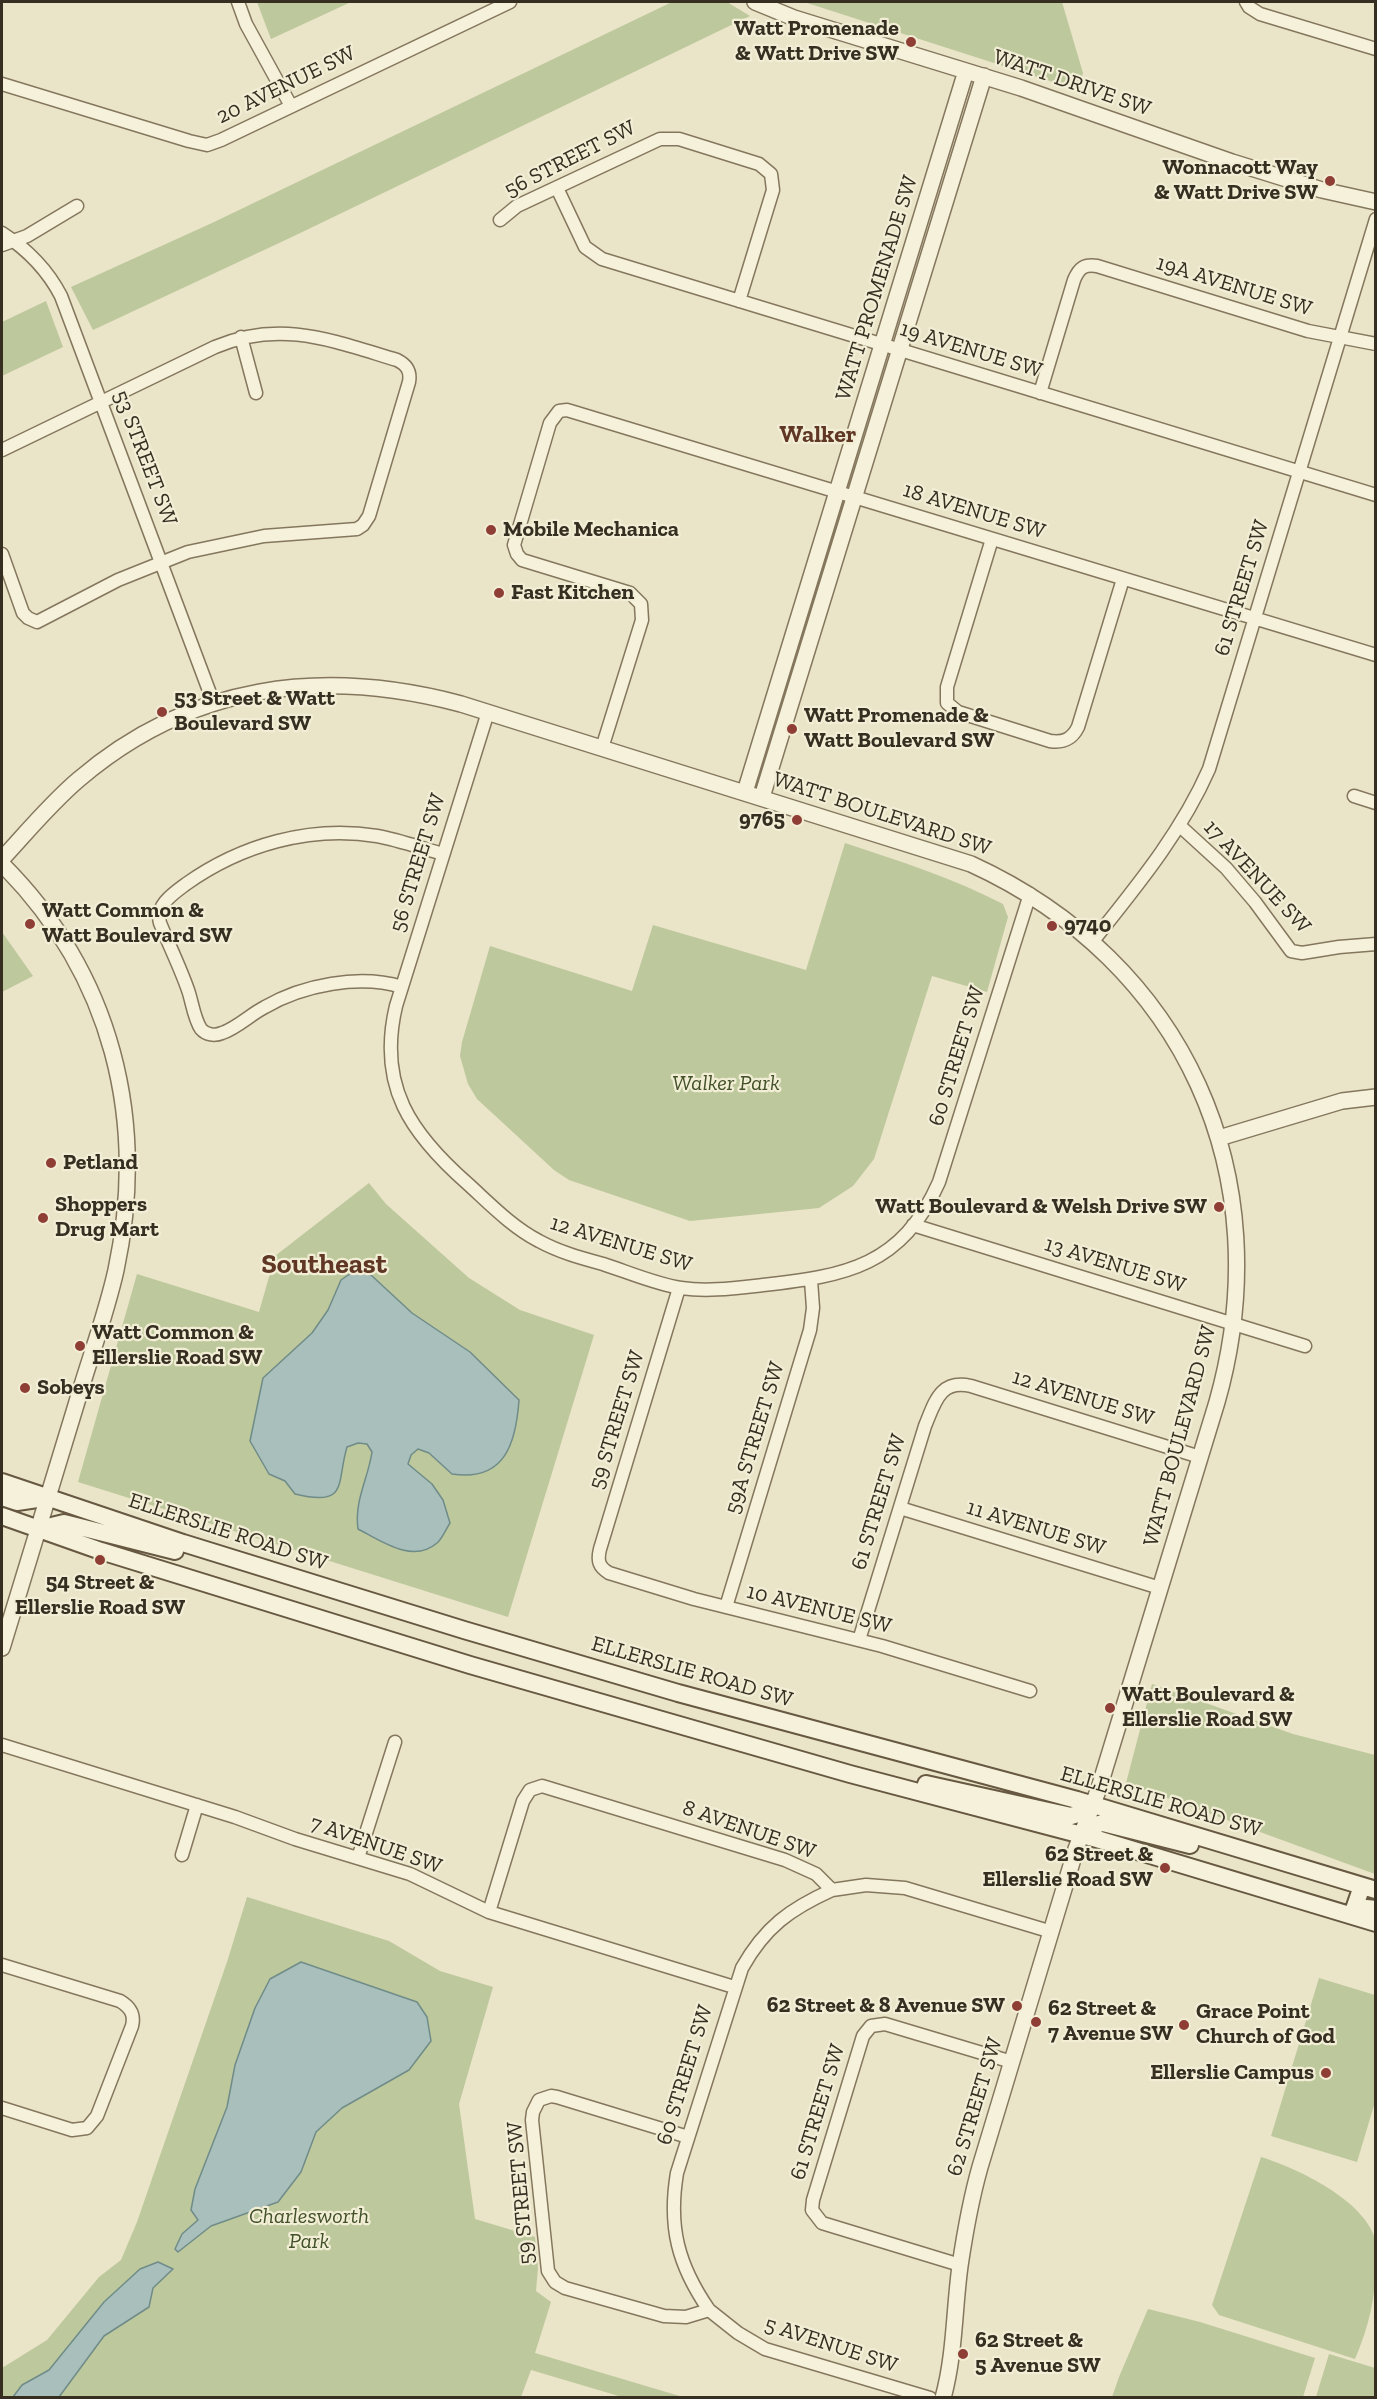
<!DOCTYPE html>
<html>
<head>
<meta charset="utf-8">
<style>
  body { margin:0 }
  #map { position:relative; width:1377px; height:2399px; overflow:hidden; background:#eae4c8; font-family:"Zilla Slab",serif }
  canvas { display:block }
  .frame { position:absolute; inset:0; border:3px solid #362e21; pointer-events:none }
</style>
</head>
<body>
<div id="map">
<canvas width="1377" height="2399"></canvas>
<div class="frame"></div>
</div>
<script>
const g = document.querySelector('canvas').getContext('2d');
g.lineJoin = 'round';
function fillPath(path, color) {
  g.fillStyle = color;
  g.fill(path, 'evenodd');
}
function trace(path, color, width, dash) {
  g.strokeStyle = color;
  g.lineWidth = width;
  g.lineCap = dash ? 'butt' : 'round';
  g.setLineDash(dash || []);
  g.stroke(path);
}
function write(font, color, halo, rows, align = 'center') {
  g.font = font + ' "Zilla Slab",serif';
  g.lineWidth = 4.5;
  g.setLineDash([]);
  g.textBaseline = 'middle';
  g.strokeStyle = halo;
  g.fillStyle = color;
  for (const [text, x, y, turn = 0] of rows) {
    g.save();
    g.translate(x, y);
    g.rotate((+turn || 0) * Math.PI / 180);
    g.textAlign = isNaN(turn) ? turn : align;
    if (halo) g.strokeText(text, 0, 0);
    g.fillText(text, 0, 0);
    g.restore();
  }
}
const green = new Path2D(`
  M257 2H351L271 39Z
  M672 2H727L750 16 294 236 93 330 71 287 212 223Z
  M804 2H1062L1083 73 1078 90Z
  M46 301 63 347 2 376V322Z
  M845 843C899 861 953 878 1003 904L1008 917 987 992 932 976 874 1159 853 1186 819 1208 690 1221 569 1180 554 1170 477 1099 468 1084 460 1056 462 1042 490 946 632 991 653 925 806 970Z
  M2 932 33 976 2 992Z
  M369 1183 386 1204 469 1278 520 1310 594 1335 508 1617 78 1482 137 1274 259 1312 275 1256Z
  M1152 1684 1293 1734 1375 1755V1874L1126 1783Z
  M247 1897 389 1941 440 1971 493 1987 459 2104 475 2219 535 2237 538 2268 536 2291 551 2302 535 2353 683 2397H622L531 2370 521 2397 2 2398V2368L47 2340 99 2277 121 2260 137 2222 227 1962Z
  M1319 1978 1375 1995V2102L1357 2162 1271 2136Z
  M1261 2157C1297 2168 1367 2201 1376 2242 1377 2248 1376 2255 1376 2260 1376 2296 1369 2326 1355 2359L1219 2315 1212 2305Z
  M1148 2309 1200 2322 1315 2358 1303 2397H1112L1119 2377Z
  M1329 2354 1375 2368V2397H1316Z`);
const water = new Path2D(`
  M354 1271 371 1275 412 1313 470 1352 519 1400C516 1443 505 1482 452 1474L429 1453 418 1449 411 1455 408 1464 432 1484 443 1500 450 1523C446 1529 442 1539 437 1543 413 1564 381 1541 358 1529 354 1501 368 1479 372 1452L367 1444 358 1443 347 1447C336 1484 349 1507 295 1494L285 1481 269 1474 250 1441 263 1378 312 1333 328 1310 341 1280Z
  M301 1962 417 2002 427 2017 431 2041 409 2070 342 2108 316 2132 301 2172 278 2202 211 2226 178 2252 175 2249 182 2234 198 2220 191 2210 195 2189 227 2107 235 2065 255 2008 270 1979Z
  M158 2262 173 2269 153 2288 149 2307 104 2336 59 2397H13L22 2385 49 2370 104 2302 140 2269Z`);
const minor = new Path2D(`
  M238 2 246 24 291 106
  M1246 2 1249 7 1260 14 1376 49
  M2 84 189 141 207 145 221 140 510 2
  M557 188 585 247 602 259 1376 495
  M500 220 517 206 660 139H679L759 164 771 174 773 190 739 301
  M2 233C27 249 47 269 61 296L214 704
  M2 245 27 236 77 206
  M241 337 256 393
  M1040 393 1074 280C1079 268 1084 264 1097 266L1308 331 1376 344
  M2 450 215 347C281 319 333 341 397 360 407 365 411 371 409 382L369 516 363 525 357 529 264 536 188 552 118 580 37 622 28 618 23 613 2 554
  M992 539 947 687V703L958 712 1050 741C1064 743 1072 739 1078 727L1123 579
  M488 712 396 1006C377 1086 411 1134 468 1184 490 1204 512 1227 539 1241 559 1252 581 1258 603 1264 628 1272 655 1284 681 1288 708 1292 736 1288 763 1285 846 1276 902 1266 939 1182L1030 894
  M602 748 642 620 641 604 630 593 522 560 517 554 514 545 550 423 559 411 567 410 1376 655
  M1354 796 1376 803
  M1180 826 1226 868 1255 902 1291 951 1302 953 1339 947 1376 944
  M1093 941C1136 887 1181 833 1209 769L1376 219
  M402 987C359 974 303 985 265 1007 251 1014 237 1028 222 1033 215 1036 206 1035 201 1029 194 1019 192 1001 188 990 180 967 169 945 160 923 155 905 174 893 186 884 241 845 310 825 377 836 399 840 421 848 443 854
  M913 1225 1305 1346
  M679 1288 600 1549C597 1561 599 1567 609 1573L694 1599 882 1646 1030 1691
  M900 1508 1160 1588
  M726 1607 810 1330 813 1308 811 1280
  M859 1640 925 1426C935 1402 940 1379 971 1386L1200 1457
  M2 1745 235 1817 295 1839 410 1874 489 1912 734 1987
  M182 1855 197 1805
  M358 1858 395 1742
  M489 1912 523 1801 530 1790 542 1786 785 1860 816 1874 832 1890 866 1885 905 1888 1052 1932
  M2 1965 120 2001C130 2007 135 2014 132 2026L97 2116 87 2128 72 2130 2 2108
  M688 2137 557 2097 551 2096 539 2100 533 2112 532 2120 548 2271 555 2282 565 2288 664 2316 686 2317 709 2310 738 2333 765 2349 930 2398
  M960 2265 822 2223 812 2210 813 2200 863 2036 871 2026 885 2024 1012 2062
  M709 2310C678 2265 668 2227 677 2173L742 1968C765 1927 790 1909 832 1890`);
const tertiary = new Path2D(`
  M755 2 794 18 1021 88 1232 162 1322 190 1376 202
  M745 792 966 71
  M762 797 984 76
  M2 859C27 832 50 804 78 780 190 684 322 667 461 704L971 864C1185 962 1281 1176 1217 1402L1099 1788 1076 1849 980 2167C971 2199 965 2232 960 2266 954 2310 955 2354 943 2398
  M2 864C112 974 148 1119 116 1270 106 1315 89 1360 76 1405 52 1486 27 1567 2 1648
  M1219 1138 1342 1101 1376 1097`);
const secondary = new Path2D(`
  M2 1482 183 1543 464 1630 678 1693 1077 1800 1376 1890
  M2 1497 17 1502 44 1498
  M2 1516 101 1551 470 1665 850 1774 1097 1839 1376 1923
  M39 1529 64 1523 175 1551
  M926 1784 1071 1816 1084 1812 1093 1805
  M1081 1835 1090 1826 1103 1823 1190 1845
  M1352 1915 1362 1886
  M1352 1915 1366 1908 1376 1909`);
const markers = [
  [911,42,6,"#8e3e34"],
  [1330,181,6,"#8e3e34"],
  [491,530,6,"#8e3e34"],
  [499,593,6,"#8e3e34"],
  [162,712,6,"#8e3e34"],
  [792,729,6,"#8e3e34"],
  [797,820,6,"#8e3e34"],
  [30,924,6,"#8e3e34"],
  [1052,926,6,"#8e3e34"],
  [51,1163,6,"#8e3e34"],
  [1219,1207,6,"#8e3e34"],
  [43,1218,6,"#8e3e34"],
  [80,1346,6,"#8e3e34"],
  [25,1388,6,"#8e3e34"],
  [100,1560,6,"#8e3e34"],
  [1110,1708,6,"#8e3e34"],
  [1165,1868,6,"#8e3e34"],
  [1017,2006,6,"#8e3e34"],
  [1036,2022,6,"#8e3e34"],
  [1184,2025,6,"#8e3e34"],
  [1326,2073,6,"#8e3e34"],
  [963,2354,6,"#8e3e34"]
];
const poiNames = [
  ["Watt Promenade",899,29,"right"],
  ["& Watt Drive SW",899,54,"right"],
  ["Wonnacott Way",1318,168,"right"],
  ["& Watt Drive SW",1318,193,"right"],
  ["Mobile Mechanica",503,530],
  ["Fast Kitchen",511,593],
  ["53 Street & Watt",174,699],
  ["Boulevard SW",174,724],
  ["Watt Promenade &",804,716],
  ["Watt Boulevard SW",804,741],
  ["9765",785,820,"right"],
  ["Watt Common &",42,911],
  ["Watt Boulevard SW",42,936],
  ["9740",1064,926],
  ["Petland",63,1163],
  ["Shoppers",55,1205],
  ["Drug Mart",55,1230],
  ["Watt Boulevard & Welsh Drive SW",1207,1207,"right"],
  ["Watt Common &",92,1333],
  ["Ellerslie Road SW",92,1358],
  ["Sobeys",37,1388],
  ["54 Street &",100,1583,"center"],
  ["Ellerslie Road SW",100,1608,"center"],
  ["Watt Boulevard &",1122,1695],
  ["Ellerslie Road SW",1122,1720],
  ["62 Street &",1153,1855,"right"],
  ["Ellerslie Road SW",1153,1880,"right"],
  ["62 Street & 8 Avenue SW",1005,2006,"right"],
  ["62 Street &",1048,2009],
  ["7 Avenue SW",1048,2034],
  ["Grace Point",1196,2012],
  ["Church of God",1196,2037],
  ["Ellerslie Campus",1314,2073,"right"],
  ["62 Street &",975,2341],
  ["5 Avenue SW",975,2366]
];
const streetNames = [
  ["WATT DRIVE SW",1072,83,19],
  ["20 AVENUE SW",286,85,-26],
  ["56 STREET SW",570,159,-27],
  ["19A AVENUE SW",1234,286,17],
  ["WATT PROMENADE SW",877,288,-73],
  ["19 AVENUE SW",971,350,17],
  ["53 STREET SW",145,458,69],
  ["18 AVENUE SW",974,511,17],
  ["61 STREET SW",1242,588,-73],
  ["WATT BOULEVARD SW",882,814,18],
  ["56 STREET SW",418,863,-73],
  ["17 AVENUE SW",1257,877,47],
  ["60 STREET SW",957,1056,-73],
  ["12 AVENUE SW",621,1244,17],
  ["13 AVENUE SW",1115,1265,17],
  ["12 AVENUE SW",1083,1398,17],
  ["59 STREET SW",617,1420,-73],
  ["WATT BOULEVARD SW",1180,1436,-75],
  ["59A STREET SW",755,1438,-73],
  ["61 STREET SW",879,1502,-73],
  ["11 AVENUE SW",1036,1528,17],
  ["ELLERSLIE ROAD SW",228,1532,18],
  ["10 AVENUE SW",819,1609,14],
  ["ELLERSLIE ROAD SW",692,1672,16],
  ["ELLERSLIE ROAD SW",1161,1802,16],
  ["8 AVENUE SW",749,1830,19],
  ["7 AVENUE SW",376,1845,19],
  ["60 STREET SW",685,2075,-73],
  ["62 STREET SW",975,2107,-73],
  ["61 STREET SW",818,2112,-73],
  ["59 STREET SW",521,2193,-95],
  ["5 AVENUE SW",831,2345,18]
];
const parkNames = [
  ["Walker Park",726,1084],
  ["Charlesworth",309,2217],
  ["Park",309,2242]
];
const neighbourhoodNames = [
  ["Walker",818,435]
];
const districtNames = [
  ["Southeast",324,1265]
];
fillPath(green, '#bdc89c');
fillPath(water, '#a8bfbb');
trace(water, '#708c89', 1.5);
trace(minor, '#84775e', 15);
trace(tertiary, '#84775e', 18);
trace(secondary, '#665841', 20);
trace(minor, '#f6f1da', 12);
trace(tertiary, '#f6f1da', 15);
trace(secondary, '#f6f1da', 16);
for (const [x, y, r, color] of markers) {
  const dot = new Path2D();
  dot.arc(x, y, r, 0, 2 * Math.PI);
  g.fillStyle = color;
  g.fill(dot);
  trace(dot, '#f2eed6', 2);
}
write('bold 22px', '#362e21', '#f2eed6', poiNames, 'left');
write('22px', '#362e21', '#f2eed6', streetNames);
write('italic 22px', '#425129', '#f2eed6', parkNames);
write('bold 24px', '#5f3724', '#f2eed6', neighbourhoodNames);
write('bold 28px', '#5f3724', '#f2eed6', districtNames);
</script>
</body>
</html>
